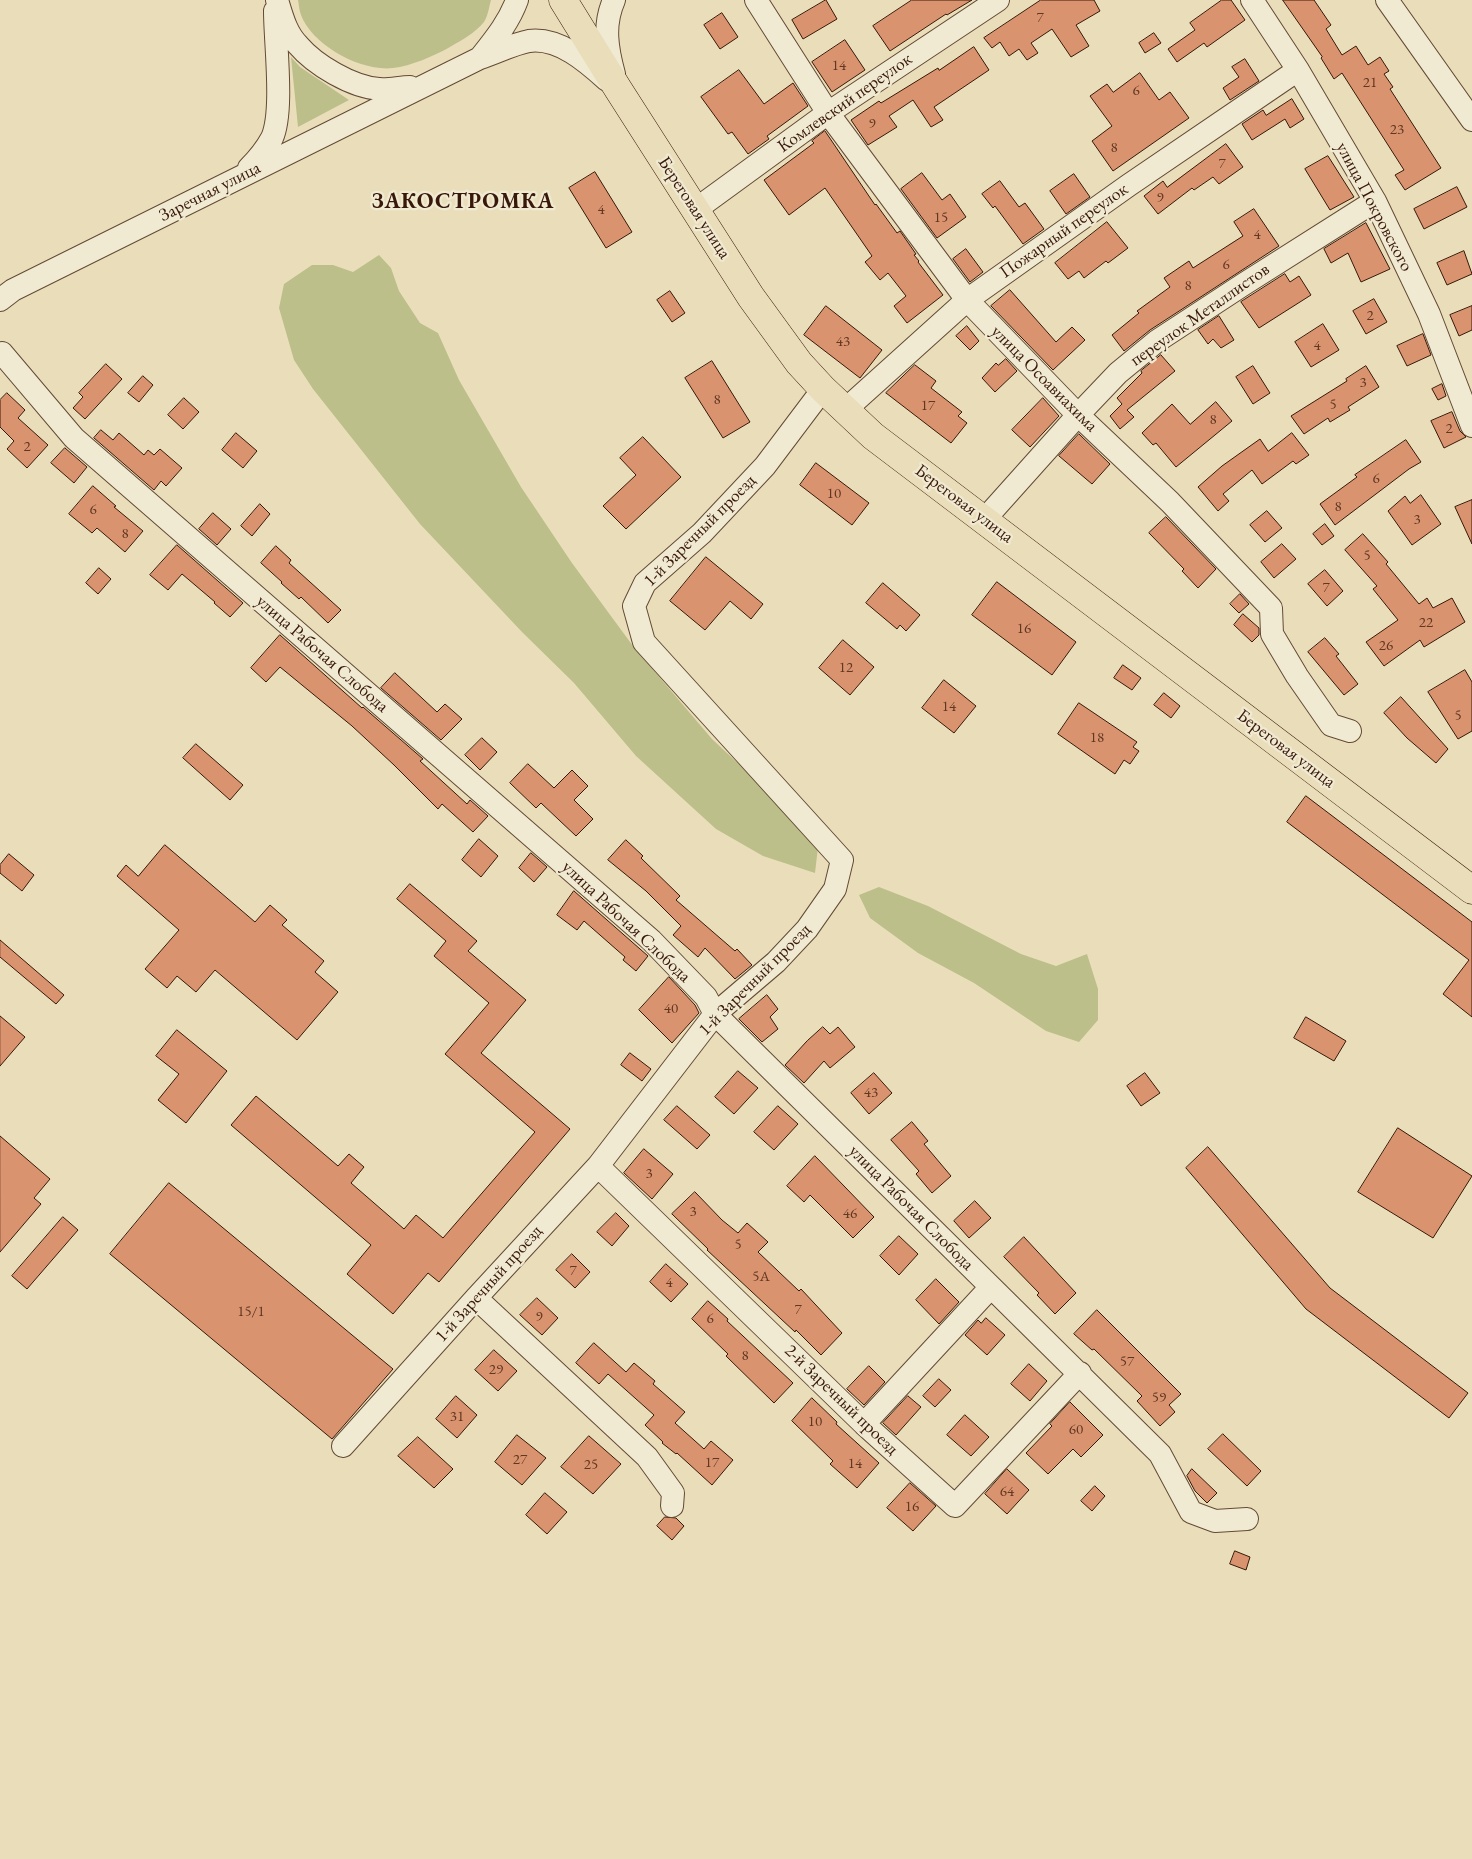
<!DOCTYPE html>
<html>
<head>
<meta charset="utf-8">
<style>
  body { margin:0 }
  canvas { display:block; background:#e9deb9 }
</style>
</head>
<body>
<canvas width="1472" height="1859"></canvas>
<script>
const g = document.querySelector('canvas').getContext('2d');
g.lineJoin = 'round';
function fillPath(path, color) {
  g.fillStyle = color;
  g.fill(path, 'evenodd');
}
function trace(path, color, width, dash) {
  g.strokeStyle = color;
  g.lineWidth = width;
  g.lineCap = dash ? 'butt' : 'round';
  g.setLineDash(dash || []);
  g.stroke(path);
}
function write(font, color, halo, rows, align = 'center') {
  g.font = font + ' "EB Garamond",serif';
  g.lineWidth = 4.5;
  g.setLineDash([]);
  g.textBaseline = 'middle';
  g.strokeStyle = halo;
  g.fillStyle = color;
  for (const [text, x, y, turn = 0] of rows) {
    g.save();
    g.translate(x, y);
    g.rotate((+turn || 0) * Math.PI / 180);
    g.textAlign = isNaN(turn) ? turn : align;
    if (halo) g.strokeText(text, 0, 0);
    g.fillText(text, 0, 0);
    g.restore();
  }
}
const green = new Path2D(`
  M298 0H491C489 7 488 16 484 22 475 33 462 40 450 47 434 56 411 66 393 68 361 72 312 45 301 15 299 10 299 5 298 0Z
  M291 57 300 67 349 100 298 127Z
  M379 255 391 268 399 291 420 323 438 333 459 380 521 487 572 563 633 646 712 739 774 797 818 847 815 873 763 856 716 829 636 756 574 683 522 632 420 524 313 389 294 360 279 308 284 284 312 265H333L353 272Z
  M879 887 928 906 1021 954 1056 966 1087 954 1098 989V1020L1079 1042 1046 1031 974 983 918 953 870 918 859 895Z`);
const building = new Path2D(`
  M826 0 837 19 803 39 792 20Z
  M912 0H972L947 15 946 14 890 51 873 26Z
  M1041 0H1094L1100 11 1076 25 1089 46 1071 57 1052 29 1031 43 1038 53 1027 60 1019 49 1009 56 1000 42 992 48 984 38Z
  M1222 0H1231L1245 20 1207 47 1204 43 1177 62 1168 49 1195 30 1190 23Z
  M1283 0H1314L1331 25 1326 29 1342 55 1356 46 1368 65 1380 57 1389 71 1384 74 1393 87 1390 89 1441 168 1405 190 1395 175 1404 170 1342 73 1334 79 1321 58 1322 57Z
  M722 13 738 37 720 49 704 25Z
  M1154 33 1161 43 1145 53 1139 43Z
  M845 40 865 70 832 92 812 62Z
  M974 47 989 70 934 107 943 120 931 127 913 100 889 116 897 127 868 145 851 120 879 101 881 103 938 68 939 70Z
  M1245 59 1259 81 1230 100 1223 88 1239 77 1232 67Z
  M739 70 764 104 793 83 808 106 767 136 769 139 748 154 732 132 728 134 701 97Z
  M1140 73 1159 100 1170 92 1189 118 1113 171 1092 141 1112 126 1090 96 1107 84 1113 92Z
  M1292 99 1304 119 1290 128 1285 119 1252 140 1242 124 1263 110 1266 115Z
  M825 131 875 205 876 204 897 233 900 231 916 254 914 255 919 261 918 262 943 295 907 323 894 306 906 296 888 273 880 280 865 262 872 256 825 188 789 215 764 180 814 143 812 141Z
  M1226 144 1243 167 1219 184 1213 177 1194 190 1192 188 1158 214 1144 196 1163 181 1167 187Z
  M1328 156 1354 197 1330 210 1305 169Z
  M595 172 632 232 606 248 569 188Z
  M922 173 942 200 950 194 966 217 937 238 901 189Z
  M1074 174 1090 197 1066 214 1050 191Z
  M1000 181 1019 207 1025 203 1044 229 1023 244 995 206 993 208 982 194Z
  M1457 187 1467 207 1424 229 1414 209Z
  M1254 209 1279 246 1150 330 1124 351 1112 335 1139 313 1137 311 1170 287 1164 278 1189 261 1193 268 1243 236 1234 222Z
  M1107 222 1128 248 1108 263 1106 261 1084 278 1079 271 1068 279 1055 263Z
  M1366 223 1390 269 1361 282 1348 253 1331 263 1324 249Z
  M966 249 983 272 970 282 953 259Z
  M1464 251 1472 274 1447 285 1437 263Z
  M1285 274 1290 282 1299 276 1311 295 1259 328 1241 302Z
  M1010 290 1056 342 1072 327 1085 340 1053 370 991 306Z
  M670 291 685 313 672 322 657 300Z
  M1374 299 1387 322 1366 334 1353 311Z
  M826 306 882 350 860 378 804 335Z
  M1472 306V330L1459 336 1450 315Z
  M1219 316 1234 340 1221 348 1213 339 1208 344 1198 330Z
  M1323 324 1339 350 1311 367 1295 342Z
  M967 326 979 341 970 350 956 336Z
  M1423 334 1431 355 1407 366 1397 346Z
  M1161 355 1175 371 1127 410 1134 417 1120 429 1110 416 1122 404 1117 398 1142 373 1141 371Z
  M1006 359 1017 371 995 392 982 378 996 363 998 365Z
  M712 361 750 422 723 438 685 378Z
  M106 364 122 379 85 419 73 408 83 397 79 393Z
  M915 365 936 381 931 388 962 412 958 416 967 423 951 443 886 393Z
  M1253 366 1270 393 1253 404 1236 377Z
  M1366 366 1379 387 1348 407 1350 410 1330 422 1328 418 1304 434 1291 416 1347 381 1346 379Z
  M143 376 153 385 139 402 128 393Z
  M1442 384 1446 396 1438 400 1432 389Z
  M7 393 25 410 18 418 48 445 27 468 7 449 14 441 0 427V400Z
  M184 398 199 412 183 429 168 415Z
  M1043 398 1059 416 1030 447 1012 430Z
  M1216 402 1232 421 1176 467 1156 443 1153 445 1142 433 1172 404 1190 424Z
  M1452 412 1460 431 1466 437 1444 448 1431 421Z
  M101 430 113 440 119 433 144 455 148 450 154 455 160 449 182 468 166 486 161 481 154 490 94 438Z
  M236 433 257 451 243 468 222 450Z
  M1292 433 1309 455 1296 464 1293 461 1262 484 1252 470 1223 494 1229 501 1218 511 1198 487 1222 466 1260 439 1268 451Z
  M1079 434 1110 464 1092 484 1059 456Z
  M643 437 681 477 626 529 603 506 636 475 620 458Z
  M1406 440 1421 462 1409 469 1335 525 1320 504 1357 477 1355 475Z
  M65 448 87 467 74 483 51 463Z
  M816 463 869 503 852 525 800 485Z
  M93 486 116 506 114 507 143 531 125 552 97 528 92 533 69 514Z
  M1421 495 1441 524 1412 545 1388 511 1405 496 1410 503Z
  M1472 500V544L1455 507Z
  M260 504 270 514 252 536 241 526Z
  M1267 511 1282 528 1265 542 1250 525Z
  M213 513 231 529 217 545 199 529Z
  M1166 517 1216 569 1198 588 1182 571 1184 569 1149 533Z
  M1325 524 1334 536 1322 545 1313 534Z
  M1363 534 1388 562 1386 564 1419 604 1427 598 1433 608 1452 598 1465 622 1424 647 1420 640 1384 666 1366 642 1398 620 1373 589 1377 586 1345 550Z
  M1282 544 1296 559 1274 578 1261 562Z
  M177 545 243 603 230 617 214 603 215 602 182 574 168 590 150 575Z
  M276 546 291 560 289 563 341 610 328 623 301 597 299 599 281 583 282 582 261 563Z
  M706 557 763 604 751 619 730 601 705 630 670 601Z
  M99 568 111 579 98 594 86 583Z
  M1325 570 1343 591 1327 606 1308 584Z
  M997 582 1076 642 1052 675 972 615Z
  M883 583 920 615 906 631 900 625 897 629 866 603Z
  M1240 594 1249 604 1239 613 1230 604Z
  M1243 614 1259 628V635L1252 642 1234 625Z
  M280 635 362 708 363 707 423 759 420 761 467 804 470 800 488 816 473 832 442 804 438 809 394 765 352 726 280 667 266 682 251 668Z
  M1325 638 1339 654 1336 656 1358 684 1344 695 1308 652Z
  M843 640 874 667 850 695 819 668Z
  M1123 665 1141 678 1132 690 1114 678Z
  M1465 670 1472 682V731L1458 739 1428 692Z
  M395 673 437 712 445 704 462 719 441 740 381 688Z
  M944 680 976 706 954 733 922 708Z
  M1164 693 1180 706 1171 718 1154 705Z
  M1401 697 1448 749 1436 763 1407 738 1384 713Z
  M1079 703 1137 742 1133 747 1139 751 1130 764 1124 760 1115 774 1058 734Z
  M482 738 497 752 480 770 465 755Z
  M196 744 243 785 230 800 183 758Z
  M528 764 554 788 572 770 588 786 574 800 593 819 576 836 541 803 536 808 510 783Z
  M1306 796 1472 922V1017L1443 994 1469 960 1287 822Z
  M479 839 498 856 481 877 462 860Z
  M626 840 643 856 641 858 680 896 676 900 735 951 737 949 752 965 735 979 705 948 698 957 673 935 681 926 646 891 608 860Z
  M165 845 255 922 270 905 287 920 282 925 324 961 315 972 338 992 297 1040 215 970 196 992 177 976 167 988 145 969 179 930 117 876 126 865 138 876Z
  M531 853 547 867 534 882 519 868Z
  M9 854 34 875 22 891 0 873V865Z
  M410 884 477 941 468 951 526 1000 481 1053 570 1129 439 1282 428 1273 393 1314 347 1274 371 1245 231 1125 256 1096 338 1166 349 1154 364 1167 351 1183 404 1229 416 1215 443 1238 535 1132 445 1054 489 1003 434 956 446 941 397 899Z
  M574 891 648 956 636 971 623 960 625 957 584 921 577 930 557 915Z
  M0 940 64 995 56 1004 0 957Z
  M669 977 695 1005 699 1013 672 1043 639 1010Z
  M767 995 778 1009 770 1017 778 1029 762 1042 739 1019Z
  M0 1016 25 1037 0 1066Z
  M1306 1017 1346 1041 1334 1061 1294 1038Z
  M823 1027 830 1034 838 1027 855 1047 830 1068 824 1061 804 1083 785 1065 807 1041Z
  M177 1030 227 1071 186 1123 158 1100 179 1074 156 1056Z
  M630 1053 651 1069 642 1081 621 1065Z
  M738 1071 758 1088 734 1114 715 1097Z
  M874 1073 892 1093 869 1114 851 1093Z
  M1145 1073 1160 1093 1141 1106 1127 1086Z
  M677 1106 710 1135 697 1149 664 1120Z
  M778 1106 798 1124 774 1150 754 1132Z
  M912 1122 928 1141 924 1144 951 1176 932 1193 916 1174 919 1171 891 1140Z
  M1398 1128 1472 1176 1433 1238 1358 1192Z
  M0 1136 50 1179 34 1198 41 1204 0 1252Z
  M1208 1147 1330 1288 1468 1393 1449 1418 1306 1309 1186 1168Z
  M644 1149 673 1174 652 1199 624 1173Z
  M815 1156 874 1217 853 1238 810 1195 804 1202 787 1186Z
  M169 1183 393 1369 332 1439 110 1254Z
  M695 1192 722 1220 738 1233 747 1223 768 1242 758 1252 799 1291 801 1289 842 1333 821 1355 796 1330 795 1332 707 1250 708 1249 672 1214Z
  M975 1201 991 1218 969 1238 954 1221Z
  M616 1213 629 1226 612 1246 597 1232Z
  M63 1217 78 1230 27 1289 12 1276Z
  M899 1236 918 1254 899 1275 880 1256Z
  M1024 1237 1076 1293 1055 1314 1037 1295 1039 1293 1004 1257Z
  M572 1254 590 1272 575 1288 556 1270Z
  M666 1264 688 1284 671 1302 650 1282Z
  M936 1279 959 1302 939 1324 916 1300Z
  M537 1298 558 1318 542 1335 520 1315Z
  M708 1301 728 1319 727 1321 793 1383 774 1403 726 1356 728 1354 692 1319Z
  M1097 1310 1181 1394 1169 1405 1175 1412 1160 1426 1137 1401 1142 1396 1094 1349 1092 1350 1074 1334Z
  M986 1318 1005 1335 987 1355 965 1335 978 1320 981 1323Z
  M594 1343 626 1372 634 1363 655 1381 653 1384 685 1412 675 1423 704 1449 711 1441 733 1460 712 1485 677 1453 676 1454 662 1443 663 1442 645 1425 654 1415 608 1374 599 1384 576 1363Z
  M494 1350 517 1371 498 1391 475 1370Z
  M1029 1364 1047 1381 1030 1401 1011 1384Z
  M869 1366 885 1382 864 1405 847 1389Z
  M939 1379 951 1390 935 1407 923 1396Z
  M456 1396 477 1415 457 1438 436 1419Z
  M908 1396 921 1407 896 1435 883 1423Z
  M812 1398 837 1422 836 1424 879 1463 857 1488 830 1464 833 1461 792 1421Z
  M1070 1402 1103 1435 1081 1457 1073 1449 1048 1474 1026 1453 1052 1426 1050 1424Z
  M965 1415 989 1437 971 1456 947 1435Z
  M1223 1434 1261 1471 1247 1486 1208 1449Z
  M517 1435 546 1458 522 1485 495 1462Z
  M589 1436 621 1464 593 1494 561 1467Z
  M418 1437 453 1469 434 1488 398 1456Z
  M1007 1469 1029 1490 1007 1514 985 1494Z
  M1192 1469 1217 1493 1207 1503 1195 1491 1187 1476Z
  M910 1483 936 1506 913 1531 887 1508Z
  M1095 1486 1105 1496 1092 1511 1081 1501Z
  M545 1493 567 1512 547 1534 526 1515Z
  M665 1517 676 1518 684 1526 672 1540 657 1526Z
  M1235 1551 1250 1557 1246 1570 1230 1564Z`);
const minor = new Path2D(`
  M277 0C282 16 286 33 298 45 315 65 352 87 379 89 389 90 400 87 410 87
  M756 0 828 113 967 300 1078 415 1170 502 1271 608 1272 634 1297 676 1331 725 1350 731
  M1252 0 1298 70 1375 201 1429 314 1472 426
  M1387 0 1472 120
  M480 58C495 39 509 22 517 0
  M614 74C607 48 603 25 614 0
  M249 168C258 159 266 149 272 138 284 111 275 43 275 11
  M695 210 828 113 998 0
  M0 300 13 290 480 58C496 53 513 44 529 41 559 37 587 62 607 80
  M0 355 2 353 74 438 651 940 706 997 715 1014 1160 1454 1191 1512 1215 1521 1247 1519
  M845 410 967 300 1129 185 1298 70
  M984 520 1078 415 1118 373 1157 341 1244 284 1375 201
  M598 1166 864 1424 955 1506 1080 1373
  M476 1298 647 1457 673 1493 672 1506
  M864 1424 991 1287
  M343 1446 476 1298 598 1166 715 1014 776 962 807 929 835 889 842 860 644 642 634 606 645 583 702 533 765 466 823 389`);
const major = new Path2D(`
  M563 0 618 89 751 297 799 363 823 389 873 436 1472 890`);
const numberNames = [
  ["7",1040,18],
  ["14",839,66],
  ["21",1370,83],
  ["6",1136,91],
  ["9",872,124],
  ["23",1397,130],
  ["8",1114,148],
  ["7",1222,164],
  ["9",1160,198],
  ["4",601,210],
  ["15",941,218],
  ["4",1257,235],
  ["6",1226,265],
  ["8",1188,286],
  ["2",1370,316],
  ["43",843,342],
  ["4",1317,346],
  ["3",1363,383],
  ["8",717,400],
  ["5",1333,405],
  ["17",928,406],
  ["8",1213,420],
  ["2",1449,429],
  ["2",27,447],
  ["6",1376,479],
  ["10",834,494],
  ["8",1338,507],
  ["6",93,510],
  ["3",1417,520],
  ["8",125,534],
  ["5",1367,556],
  ["7",1326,588],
  ["22",1426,623],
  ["16",1024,629],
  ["26",1386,646],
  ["12",846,668],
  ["14",949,707],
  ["5",1458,716],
  ["18",1097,738],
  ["40",671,1009],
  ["43",871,1093],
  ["3",649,1174],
  ["3",693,1212],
  ["46",850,1214],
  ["5",738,1245],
  ["7",573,1271],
  ["5А",761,1277],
  ["4",669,1283],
  ["7",798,1310],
  ["15/1",251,1312],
  ["9",539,1317],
  ["6",710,1319],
  ["8",745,1356],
  ["57",1127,1362],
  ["29",496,1370],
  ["59",1159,1398],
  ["31",457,1417],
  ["10",815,1422],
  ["60",1076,1430],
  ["27",520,1460],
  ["17",712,1463],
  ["14",855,1464],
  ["25",591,1465],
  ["64",1007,1492],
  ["16",912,1507]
];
const streetNames = [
  ["Комлевский переулок",845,103,-35],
  ["Заречная улица",210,192,-27],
  ["улица Покровского",1374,207,62],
  ["Береговая улица",694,208,57],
  ["Пожарный переулок",1064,231,-35],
  ["переулок Металлистов",1200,315,-35],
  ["улица Осоавиахима",1044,379,45],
  ["Береговая улица",964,504,37],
  ["1-й Заречный проезд",700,531,-45],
  ["улица Рабочая Слобода",322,654,41],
  ["Береговая улица",1286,749,37],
  ["улица Рабочая Слобода",626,922,43],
  ["1-й Заречный проезд",755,980,-45],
  ["улица Рабочая Слобода",911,1208,45],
  ["1-й Заречный проезд",489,1284,-48],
  ["2-й Заречный проезд",841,1400,44]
];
const districtNames = [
  ["ЗАКОСТРОМКА",463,202]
];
fillPath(green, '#bdbf8b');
fillPath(building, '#da936f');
trace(building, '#381809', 1);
trace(minor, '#644a35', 24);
trace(major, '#381809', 29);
trace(minor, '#f1ead2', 22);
trace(major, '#e9deb9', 28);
write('15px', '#603722', null, numberNames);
write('18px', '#381809', '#f1ead2', streetNames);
g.letterSpacing = '1px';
write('bold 22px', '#381809', '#f1ead2', districtNames);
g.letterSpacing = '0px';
</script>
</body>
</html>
